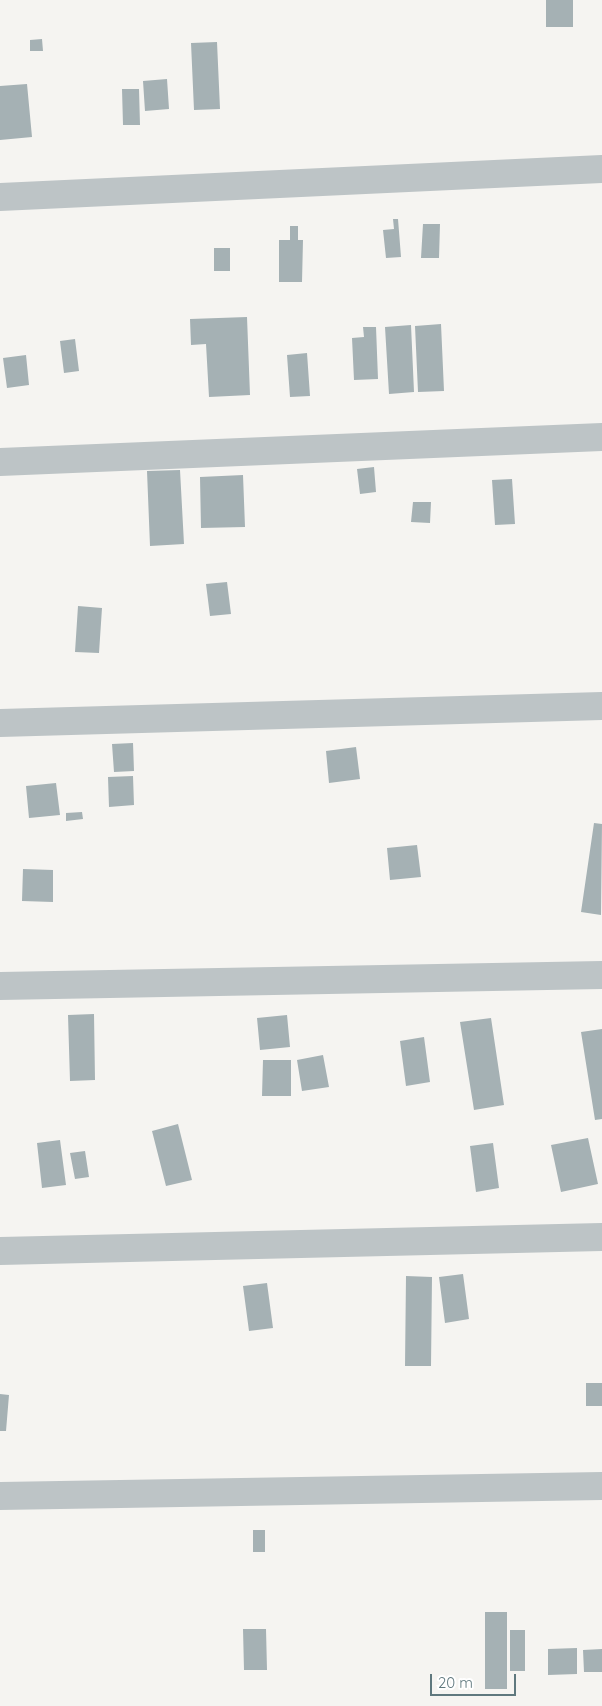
<!DOCTYPE html>
<html>
<head>
<meta charset="utf-8">
<style>
	body { margin:0 }
	#map { position:relative; width:602px; height:1706px; overflow:hidden; background:#f5f4f1; font-family:Quicksand,sans-serif }
	canvas { display:block }
	.scale { position:absolute; left:430px; top:1674px; width:86px; height:22px; box-sizing:border-box; border:2px solid #5f787e; border-top:0; padding-left:6px; font-size:15px; line-height:18px; white-space:nowrap; color:#5f787e; -webkit-text-stroke:4px #fff; paint-order:stroke }
</style>
</head>
<body>
<div id="map">
<canvas width="602" height="1706"></canvas>
<div class="scale">20 m</div>
</div>
<script>
const g = document.querySelector('canvas').getContext('2d');
g.lineJoin = 'round';
function paint(path, color) { g.fillStyle = color; g.fill(path, 'evenodd'); }
const poly = rows => new Path2D(rows.map(r => 'M' + r).join(''));
function stroke(path, color, width, dash) { g.strokeStyle = color; g.lineWidth = width; g.lineCap = dash ? 'butt' : 'round'; g.setLineDash(dash || []); g.stroke(path); }
paint(poly([
	[546,0,573,0,573,27,546,27],
	[42,39,43,51,30,51,30,40],
	[217,42,220,109,194,110,191,43],
	[167,79,169,109,145,111,143,81],
	[27,84,32,137,0,140,0,86],
	[122,89,139,89,140,125,123,125],
	[393,219,398,219,401,257,386,258,383,230,394,229],
	[423,224,440,224,439,258,421,258],
	[290,226,298,226,298,240,303,240,302,282,279,282,279,240,290,240],
	[214,248,230,248,230,271,214,271],
	[247,317,250,395,209,397,206,344,191,345,190,319],
	[441,324,444,391,418,392,415,326],
	[411,325,414,392,389,394,385,327],
	[363,327,376,327,378,379,354,380,352,338,364,337],
	[75,339,79,371,64,373,60,341],
	[307,353,310,396,290,397,287,355],
	[26,355,29,385,7,388,3,358],
	[374,467,376,492,360,494,357,469],
	[180,470,184,544,150,546,147,471],
	[243,475,245,527,201,528,200,477],
	[512,479,515,524,495,525,492,480],
	[413,502,431,502,430,523,411,522],
	[227,582,231,614,210,616,206,584],
	[78,606,102,608,99,653,75,652],
	[133,743,134,771,114,772,112,744],
	[356,747,360,779,329,783,326,751],
	[133,776,134,805,109,807,108,777],
	[56,783,60,815,29,818,26,786],
	[82,812,83,819,66,821,66,813],
	[594,823,602,824,601,915,581,912],
	[417,845,421,877,390,880,387,848],
	[23,869,53,870,53,902,22,901],
	[94,1014,95,1080,70,1081,68,1015],
	[287,1015,290,1047,260,1050,257,1018],
	[491,1018,504,1105,474,1110,460,1022],
	[602,1029,602,1119,595,1120,581,1032],
	[424,1037,430,1082,406,1086,400,1041],
	[323,1055,329,1087,302,1091,297,1060],
	[263,1060,291,1060,291,1096,262,1096],
	[178,1124,192,1180,166,1186,152,1131],
	[588,1138,598,1184,561,1192,551,1145],
	[60,1140,66,1185,42,1188,37,1143],
	[493,1143,499,1188,476,1192,470,1146],
	[85,1151,89,1177,75,1179,70,1153],
	[463,1274,469,1319,445,1323,439,1277],
	[406,1276,432,1277,431,1366,405,1366],
	[267,1283,273,1328,249,1331,243,1286],
	[586,1383,602,1383,602,1406,586,1406],
	[0,1394,9,1395,6,1431,0,1431],
	[253,1530,265,1530,265,1552,253,1552],
	[485,1612,507,1612,507,1689,485,1689],
	[243,1629,266,1629,267,1670,244,1670],
	[510,1630,525,1630,525,1671,510,1671],
	[577,1648,577,1674,548,1675,548,1649],
	[602,1649,602,1672,584,1672,583,1650]
]), '#a5b1b4');
stroke(poly([
	[0,197,602,169],
	[0,462,602,437],
	[0,723,602,706],
	[0,986,602,975],
	[0,1251,602,1237],
	[0,1496,602,1486]
]), '#bdc4c6', 28);
</script>
</body>
</html>
